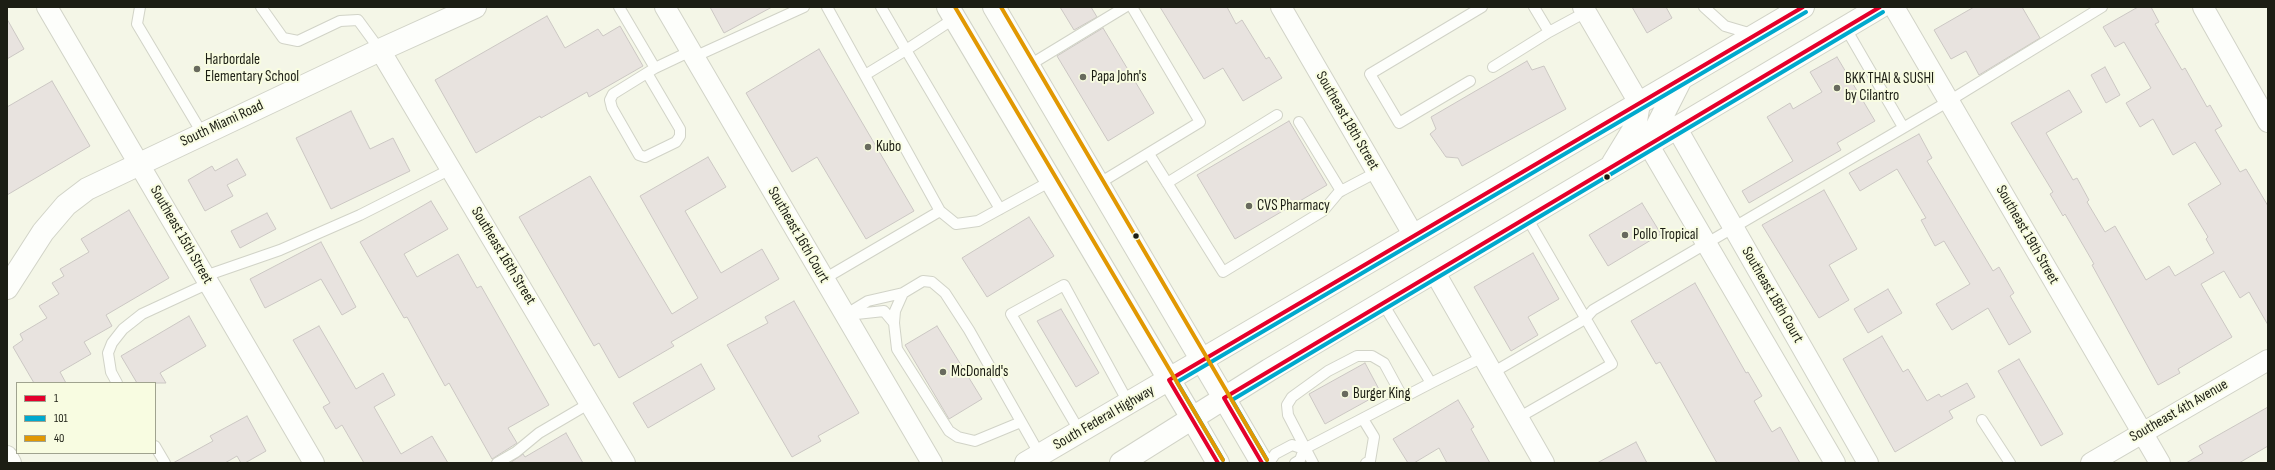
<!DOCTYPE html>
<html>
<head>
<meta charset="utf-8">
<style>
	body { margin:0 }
	#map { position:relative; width:2275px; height:470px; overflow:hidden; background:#f4f6e7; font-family:"Sofia Sans Condensed",sans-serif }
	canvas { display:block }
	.frame { position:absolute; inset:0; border:8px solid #1c1e14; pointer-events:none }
	.legend { position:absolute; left:16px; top:382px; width:140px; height:72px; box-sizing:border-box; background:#f8fce1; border:1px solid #a0a38f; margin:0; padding:5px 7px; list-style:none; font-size:12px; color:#1c1e14 }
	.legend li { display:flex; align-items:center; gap:8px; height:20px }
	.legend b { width:20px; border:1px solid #a0a38f }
</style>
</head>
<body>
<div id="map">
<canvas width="2275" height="470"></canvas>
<div class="frame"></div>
<ul class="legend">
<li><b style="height:5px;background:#e4002b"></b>1</li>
<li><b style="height:5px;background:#00a9ce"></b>101</li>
<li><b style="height:5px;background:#e19802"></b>40</li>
</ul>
</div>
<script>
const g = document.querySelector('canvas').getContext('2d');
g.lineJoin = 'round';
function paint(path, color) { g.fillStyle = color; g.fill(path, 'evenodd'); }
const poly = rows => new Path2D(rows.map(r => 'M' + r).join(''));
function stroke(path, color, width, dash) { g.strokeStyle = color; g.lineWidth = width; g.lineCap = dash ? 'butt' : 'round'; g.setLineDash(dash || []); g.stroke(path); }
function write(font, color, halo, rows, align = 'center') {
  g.font = font + ' "Sofia Sans Condensed",sans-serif'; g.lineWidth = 4; g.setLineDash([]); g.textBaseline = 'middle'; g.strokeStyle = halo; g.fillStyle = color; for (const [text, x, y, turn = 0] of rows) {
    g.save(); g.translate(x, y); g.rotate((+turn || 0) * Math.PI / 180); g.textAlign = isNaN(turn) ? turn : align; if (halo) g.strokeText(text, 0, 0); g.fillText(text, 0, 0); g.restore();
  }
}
const building = poly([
	[710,7,772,7,724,33,710,7],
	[1060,7,1091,7,1097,17,1074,30,1060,7],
	[1160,7,1227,7,1236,24,1242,20,1266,59,1269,57,1282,78,1243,101,1223,68,1204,79,1160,7],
	[1632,7,1666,7,1672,18,1647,33,1632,7],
	[1974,7,2022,7,2040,38,1979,75,1966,51,1951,59,1934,30,1974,7],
	[2138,7,2151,7,2159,22,2155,24,2182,70,2185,68,2207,107,2210,105,2222,126,2215,130,2240,172,2246,169,2268,206,2268,325,2249,292,2240,298,2224,271,2201,284,2232,337,2178,369,2180,373,2158,385,2092,265,2094,264,2065,214,2063,216,2050,194,2053,192,2011,123,2069,90,2082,112,2046,133,2073,180,2077,178,2089,200,2087,202,2105,232,2115,226,2146,280,2169,266,2175,276,2214,253,2206,239,2208,237,2188,204,2221,184,2195,142,2173,155,2153,119,2140,127,2126,103,2151,88,2124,42,2115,47,2103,27,2138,7],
	[547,16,565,48,598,29,603,36,620,26,643,66,589,97,587,92,541,118,540,116,476,153,435,80,547,16],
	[7,19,24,49,7,59,7,19],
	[1103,28,1154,113,1108,141,1057,56,1103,28],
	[819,49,914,211,866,239,817,157,792,172,746,93,819,49],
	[1837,57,1875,121,1837,143,1841,150,1749,203,1742,191,1793,161,1767,117,1790,103,1793,109,1822,92,1810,72,1837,57],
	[1527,61,1532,70,1544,66,1566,109,1462,166,1458,158,1446,157,1430,134,1436,129,1431,117,1527,61],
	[2105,67,2120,95,2106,103,2091,75,2105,67],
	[52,81,90,146,7,195,7,107,52,81],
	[351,111,370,149,393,138,410,171,331,209,296,138,351,111],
	[1289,121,1327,185,1235,239,1197,175,1289,121],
	[1919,134,1932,158,1927,161,1993,271,1999,267,2014,293,2010,296,2031,332,2009,345,1988,308,1952,330,1936,304,1970,284,1944,241,1935,246,1921,220,1926,218,1897,169,1860,191,1849,173,1919,134],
	[708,157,726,187,685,211,721,273,762,249,779,279,671,342,674,346,619,378,599,343,594,346,519,217,590,176,672,314,698,298,640,196,708,157],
	[237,159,246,175,227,185,233,196,205,211,188,180,212,166,215,171,237,159],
	[1824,190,1857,249,1829,265,1849,300,1819,318,1762,225,1824,190],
	[431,201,448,229,404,254,417,277,458,254,477,288,481,286,549,405,508,428,517,443,492,459,449,383,445,386,407,317,404,318,360,242,431,201],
	[1642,203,1661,234,1608,266,1589,235,1642,203],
	[129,210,169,278,106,315,112,326,84,342,91,354,60,372,66,383,34,383,13,347,23,340,20,334,47,318,39,306,59,294,52,283,64,276,60,269,89,252,81,239,129,210],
	[267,213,276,229,240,248,231,231,267,213],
	[1029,217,1054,256,987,297,962,258,1029,217],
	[321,242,356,307,342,315,321,279,265,308,250,279,321,242],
	[1533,253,1559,299,1528,317,1538,335,1511,351,1474,287,1533,253],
	[1695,283,1746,373,1748,372,1762,396,1754,401,1772,432,1780,427,1800,463,1717,463,1660,362,1656,364,1631,321,1695,283],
	[1888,289,1902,313,1868,333,1854,309,1888,289],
	[794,301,859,413,818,436,821,441,792,457,727,345,768,323,765,317,794,301],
	[1061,309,1099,373,1076,387,1037,321,1061,309],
	[189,316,206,346,160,373,166,383,137,383,121,356,189,316],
	[319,326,356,389,383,373,395,395,374,407,401,454,432,436,448,463,364,463,342,425,336,429,323,407,330,403,293,340,319,326],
	[937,326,982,399,949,419,905,345,937,326],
	[1882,336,1903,372,1908,369,1927,401,1939,394,1941,397,1967,383,1975,397,1949,411,1953,418,1895,452,1843,359,1882,336],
	[2019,359,2063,434,2041,446,1998,371,2019,359],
	[1365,363,1381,393,1325,424,1309,394,1365,363],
	[701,364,715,389,648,428,633,403,701,364],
	[1458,400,1474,427,1471,429,1490,463,1447,463,1439,448,1414,463,1408,463,1393,439,1458,400],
	[2268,407,2268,446,2239,463,2186,463,2203,453,2199,446,2268,407],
	[247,416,266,451,245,463,241,463,237,456,225,463,173,463,213,441,210,436,247,416],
	[566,433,583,463,510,463,523,454,525,457,566,433],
	[1636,442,1647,463,1597,463,1636,442]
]);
paint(building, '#e8e3df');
stroke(building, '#cbc7c3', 1);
const service = poly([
	[140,7,137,24,202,133],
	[261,7,283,38,298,41,340,21,358,20,380,50],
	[619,7,655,68],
	[1704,7,1725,26,1752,34],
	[955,18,906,50,1000,209],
	[1845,27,1903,127],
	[1549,32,1586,12],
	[694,57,804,7],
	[1028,66,1125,7],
	[1493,67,1549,32,1534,7],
	[647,73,680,129,680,136,676,142,645,157,639,155,612,108,610,100,613,94,655,68,691,51],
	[865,75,906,50,881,7],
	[1470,81,1399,123,1370,74,1482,7],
	[1299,122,1341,191],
	[1149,154,1223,272,1323,211,1339,192,1377,172],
	[1167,183,1277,115],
	[1098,184,1200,122,1132,7],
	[940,211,956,224,978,221,1051,181],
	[205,276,280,250,360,215,451,169],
	[824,279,940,211,827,7],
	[1382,302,1431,383,1483,357],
	[845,315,868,301,903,293],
	[847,315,884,311,894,323],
	[1492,373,1585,319,1593,310,1949,101,2102,7],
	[117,383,111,372,108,353,112,343,123,329,142,314,209,283],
	[1518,418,1612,364,1526,216],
	[1363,419,1374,437,1370,461,1366,463],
	[1982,420,2010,463],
	[1021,422,975,441,958,437,949,431,897,349,894,323,895,311,903,293,923,281,932,282,945,293,969,330,1040,455],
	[1080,432,1011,314,1064,285,1129,404],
	[155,446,165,463],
	[497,463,516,452,539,433,590,403],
	[1269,463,1275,454,1292,445,1304,449],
	[1295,463,1300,460,1304,449,1431,383],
	[1313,463,1288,415,1287,405,1292,397,1328,371,1357,356,1372,356,1384,363,1403,398]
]);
const minor = poly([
	[47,7,314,463],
	[665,7,932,463],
	[1281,7,1414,236],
	[1583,7,1639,103],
	[1894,7,2160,463],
	[2203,7,2268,122],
	[380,50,625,463],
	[1676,127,1868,463],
	[1648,144,1835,463],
	[1434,271,1544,463],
	[7,456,11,463],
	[2091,463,2268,360]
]);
const tertiary = poly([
	[7,288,43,232,66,205,87,189,380,50,475,7]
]);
const secondary = poly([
	[1224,398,1262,463],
	[1192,418,1218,463]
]);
const primary = poly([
	[948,7,1192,418],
	[994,7,1224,398],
	[1648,144,1681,79],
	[1613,163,1635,127,1639,103],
	[1026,463,1803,7],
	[1121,463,1269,370,1880,7]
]);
stroke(service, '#d1d3c7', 12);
stroke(minor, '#d1d3c7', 22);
stroke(tertiary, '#d1d3c7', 24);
stroke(secondary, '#d1d3c7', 24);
stroke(primary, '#d1d3c7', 24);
stroke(service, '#fdfefb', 10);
stroke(minor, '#fdfefb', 20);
stroke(tertiary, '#fdfefb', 22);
stroke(secondary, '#fdfefb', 22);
stroke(primary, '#fdfefb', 22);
stroke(poly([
	[1218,463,1169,380,1803,7],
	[1262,463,1224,398,1880,7]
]), '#e4002b', 4);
stroke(poly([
	[1223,460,1177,382,1806,12],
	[1267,460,1232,400,1883,12]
]), '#00a9ce', 4);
stroke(poly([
	[955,7,1223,460],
	[1001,7,1267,460]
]), '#e19802', 4);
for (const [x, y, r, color] of [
	[197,69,4,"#686a5e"],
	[1083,77,4,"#686a5e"],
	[1837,88,4,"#686a5e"],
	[868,147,4,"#686a5e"],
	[1607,177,3.5,"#1c1e14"],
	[1249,206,4,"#686a5e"],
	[1625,235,4,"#686a5e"],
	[1136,236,3.5,"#1c1e14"],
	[943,372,4,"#686a5e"],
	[1345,394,4,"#686a5e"]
]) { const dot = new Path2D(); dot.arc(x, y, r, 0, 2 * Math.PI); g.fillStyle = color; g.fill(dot); stroke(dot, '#f8fce1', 1.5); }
write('15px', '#1c1e14', '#f8fce1', [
	["Harbordale",205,60],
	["Elementary School",205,77],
	["Papa John's",1091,77],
	["BKK THAI & SUSHI",1845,79],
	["by Cilantro",1845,96],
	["Kubo",876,147],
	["CVS Pharmacy",1257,206],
	["Pollo Tropical",1633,235],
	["McDonald's",951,372],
	["Burger King",1353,394]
], 'left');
write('15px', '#1c1e14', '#f8fce1', [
	["Southeast 18th Street",1347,121,60],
	["South Miami Road",222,124,-25],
	["Southeast 15th Street",181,235,60],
	["Southeast 16th Court",798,235,60],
	["Southeast 19th Street",2027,235,60],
	["Southeast 16th Street",503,256,59],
	["Southeast 18th Court",1772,295,60],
	["Southeast 4th Avenue",2179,411,-30],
	["South Federal Highway",1104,418,-30]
]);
</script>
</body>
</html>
